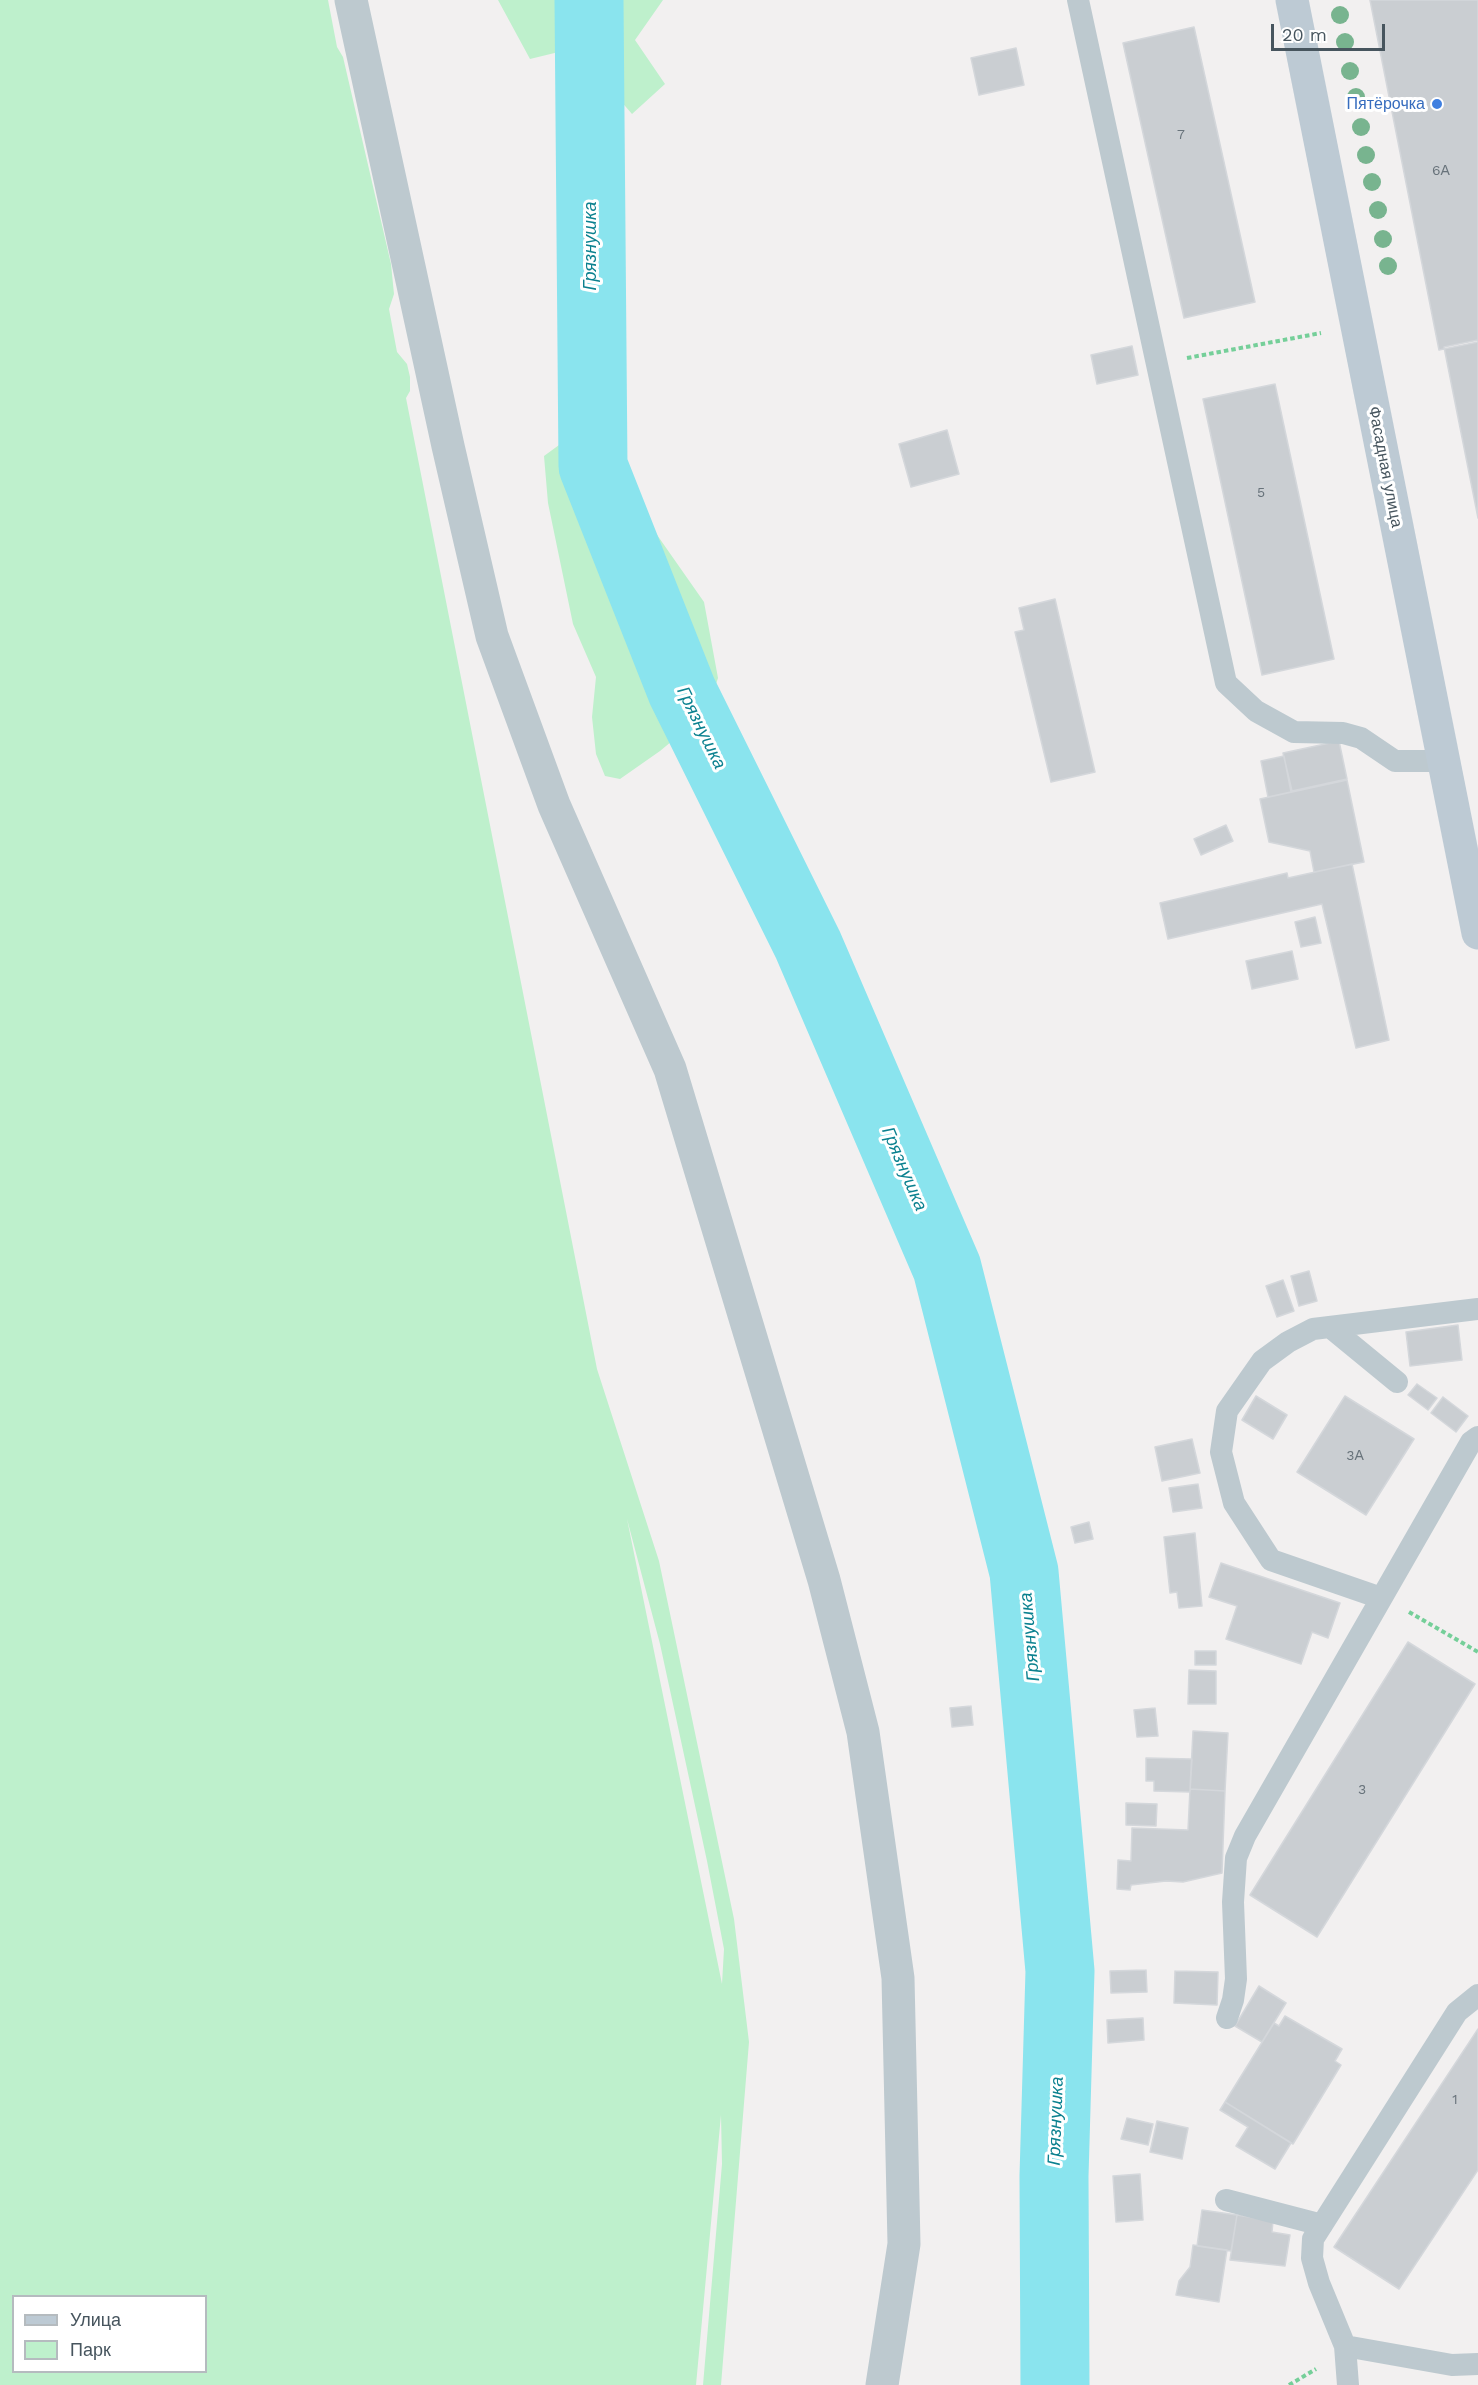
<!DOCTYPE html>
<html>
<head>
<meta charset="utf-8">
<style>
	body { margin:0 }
	#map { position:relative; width:1478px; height:2385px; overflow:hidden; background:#f2f0f0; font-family:"Work Sans",sans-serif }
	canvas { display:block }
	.legend { position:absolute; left:12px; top:2295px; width:195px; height:78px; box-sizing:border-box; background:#fff; border:2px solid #b5bbbf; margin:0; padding:8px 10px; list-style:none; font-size:18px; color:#47555e }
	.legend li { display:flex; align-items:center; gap:12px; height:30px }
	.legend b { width:30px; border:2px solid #b5bbbf }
	.scale { position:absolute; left:1271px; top:24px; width:114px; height:27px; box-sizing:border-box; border:3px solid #47555e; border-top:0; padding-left:8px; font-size:18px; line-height:21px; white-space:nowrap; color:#47555e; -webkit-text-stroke:4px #fff; paint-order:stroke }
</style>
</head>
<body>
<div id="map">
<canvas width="1478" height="2385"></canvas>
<ul class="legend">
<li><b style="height:8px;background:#bdcad4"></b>Улица</li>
<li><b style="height:16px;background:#bef0cc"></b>Парк</li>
</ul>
<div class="scale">20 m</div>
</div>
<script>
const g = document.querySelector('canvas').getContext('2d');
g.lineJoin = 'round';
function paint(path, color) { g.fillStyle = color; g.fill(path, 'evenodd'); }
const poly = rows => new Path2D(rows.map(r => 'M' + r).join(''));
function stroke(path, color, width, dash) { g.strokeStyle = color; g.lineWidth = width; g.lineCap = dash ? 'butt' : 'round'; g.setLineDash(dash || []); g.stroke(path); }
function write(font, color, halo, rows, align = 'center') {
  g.font = font + ' "Work Sans",sans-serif'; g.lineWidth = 6; g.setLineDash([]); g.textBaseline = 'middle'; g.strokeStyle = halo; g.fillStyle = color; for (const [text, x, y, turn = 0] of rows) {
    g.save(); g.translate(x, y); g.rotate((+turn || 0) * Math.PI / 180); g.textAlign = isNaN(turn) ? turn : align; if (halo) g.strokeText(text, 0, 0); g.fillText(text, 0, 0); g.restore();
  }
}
paint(poly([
	[0,0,328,0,337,47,343,57,391,264,394,294,389,309,397,352,407,364,410,377,410,391,406,398,597,1369,659,1561,734,1919,749,2042,721,2385,703,2385,722,2164,721,2115,696,2385,0,2385],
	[627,1519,660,1644,707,1861,724,1949,722,1984],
	[14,2296,206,2296,206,2372,14,2372],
	[498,0,663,0,635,40,665,84,632,114,575,48,530,59],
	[570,437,655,532,704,602,718,678,707,712,660,751,620,779,605,776,596,754,592,717,596,677,573,624,548,503,544,456]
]), '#bef0cc');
stroke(poly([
	[589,0,593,466,682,691,808,945,947,1268,1024,1572,1060,1971,1054,2176,1055,2385]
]), '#8ae4ee', 69);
const building = poly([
	[1370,0,1478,0,1478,342,1439,350,1370,0],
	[1194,27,1255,302,1184,318,1123,43,1194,27],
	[1016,48,1024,85,979,95,971,58,1016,48],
	[1478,340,1478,518,1444,347,1478,340],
	[1132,346,1138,375,1097,384,1091,355,1132,346],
	[1275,384,1334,659,1262,675,1203,399,1275,384],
	[947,430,959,474,911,487,899,444,947,430],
	[1055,599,1095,772,1051,782,1015,632,1024,630,1019,608,1055,599],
	[1339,741,1347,779,1292,791,1283,753,1339,741],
	[1284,756,1291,792,1268,797,1261,761,1284,756],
	[1347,780,1364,862,1314,872,1310,851,1269,842,1260,799,1347,780],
	[1226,825,1233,841,1201,855,1194,839,1226,825],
	[1352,864,1389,1040,1356,1048,1322,904,1168,939,1160,903,1287,873,1288,878,1352,864],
	[1315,917,1321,943,1301,947,1295,922,1315,917],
	[1292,951,1298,979,1252,989,1246,961,1292,951],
	[1309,1271,1317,1301,1299,1306,1291,1276,1309,1271],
	[1283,1280,1294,1311,1277,1317,1266,1286,1283,1280],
	[1458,1325,1462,1360,1410,1366,1406,1332,1458,1325],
	[1417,1384,1437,1398,1428,1410,1408,1395,1417,1384],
	[1256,1396,1287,1415,1273,1439,1242,1420,1256,1396],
	[1345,1396,1414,1439,1366,1515,1297,1472,1345,1396],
	[1443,1397,1468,1416,1456,1432,1431,1413,1443,1397],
	[1192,1439,1200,1473,1162,1481,1155,1447,1192,1439],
	[1198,1484,1202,1508,1173,1512,1169,1488,1198,1484],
	[1089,1522,1093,1539,1075,1543,1071,1527,1089,1522],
	[1195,1533,1202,1606,1179,1608,1177,1592,1170,1593,1164,1537,1195,1533],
	[1221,1563,1340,1603,1328,1638,1312,1632,1301,1664,1226,1639,1237,1606,1209,1597,1221,1563],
	[1408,1642,1475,1684,1317,1937,1250,1895,1408,1642],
	[1195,1651,1216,1651,1216,1665,1195,1665,1195,1651],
	[1189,1670,1216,1671,1216,1704,1188,1704,1189,1670],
	[971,1706,973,1725,952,1727,950,1708,971,1706],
	[1155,1708,1158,1736,1137,1737,1134,1710,1155,1708],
	[1193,1731,1228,1733,1225,1791,1190,1789,1193,1731],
	[1146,1758,1192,1759,1190,1792,1154,1791,1154,1781,1146,1781,1146,1758],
	[1190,1789,1225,1791,1222,1873,1183,1882,1166,1881,1131,1885,1130,1890,1117,1889,1118,1860,1131,1861,1132,1828,1188,1830,1190,1789],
	[1126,1803,1157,1804,1156,1826,1126,1825,1126,1803],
	[1146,1970,1147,1992,1111,1993,1110,1971,1146,1970],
	[1175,1971,1218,1972,1217,2005,1174,2003,1175,1971],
	[1259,1986,1286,2003,1262,2042,1235,2026,1259,1986],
	[1285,2016,1342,2049,1335,2061,1341,2065,1293,2144,1225,2102,1274,2023,1279,2026,1285,2016],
	[1143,2018,1144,2040,1108,2043,1107,2020,1143,2018],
	[1478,2029,1478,2170,1399,2289,1334,2247,1478,2029],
	[1225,2102,1291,2143,1275,2169,1236,2146,1248,2127,1220,2110,1225,2102],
	[1127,2118,1153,2124,1148,2145,1121,2139,1127,2118],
	[1157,2121,1188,2128,1182,2159,1150,2152,1157,2121],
	[1140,2174,1143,2220,1116,2222,1113,2176,1140,2174],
	[1202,2210,1237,2215,1231,2251,1197,2246,1202,2210],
	[1237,2215,1273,2221,1272,2232,1290,2235,1285,2266,1230,2260,1237,2215],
	[1193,2245,1227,2250,1219,2302,1176,2295,1179,2281,1190,2267,1193,2245]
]);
paint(building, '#caced2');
stroke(building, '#d4d7db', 1.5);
stroke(poly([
	[1187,358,1321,333],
	[1409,1612,1478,1652],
	[1289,2385,1316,2369]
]), '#75cf99', 4, [4.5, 3]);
stroke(poly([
	[1078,0,1226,683,1256,711,1294,732,1343,733,1361,738,1395,761,1444,761],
	[1330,1327,1397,1382],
	[1381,1598,1271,1560,1234,1503,1221,1452,1227,1411,1262,1361,1288,1342,1313,1329,1478,1309],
	[1227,2018,1233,2000,1236,1979,1233,1902,1236,1858,1245,1836,1471,1442,1478,1437],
	[1226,2200,1322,2225],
	[1345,2346,1452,2365,1478,2364],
	[1348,2385,1345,2346,1319,2283,1312,2258,1313,2239,1457,2012,1478,1995]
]), '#bdc9cf', 22);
stroke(poly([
	[351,0,448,446,492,636,554,805,670,1069,824,1580,863,1732,898,1978,904,2244,882,2385]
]), '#bdc9cf', 33);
stroke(poly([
	[1292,0,1478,933]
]), '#bdcad4', 33);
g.fillStyle = '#78b48f';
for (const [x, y] of [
	[1340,15],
	[1345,42],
	[1350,71],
	[1356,97],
	[1361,127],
	[1366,155],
	[1372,182],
	[1378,210],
	[1383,239],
	[1388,266]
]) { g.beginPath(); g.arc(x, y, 9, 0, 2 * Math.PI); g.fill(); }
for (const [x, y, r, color] of [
	[1437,104,6,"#3f7fe0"]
]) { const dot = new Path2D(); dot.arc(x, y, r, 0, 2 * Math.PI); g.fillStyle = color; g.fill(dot); stroke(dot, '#fff', 2); }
write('14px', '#68737b', null, [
	["7",1181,135],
	["6А",1441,171],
	["5",1261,493],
	["3А",1355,1456],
	["3",1362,1790],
	["1",1455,2100]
]);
write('16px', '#366cbe', '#fff', [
	["Пятёрочка",1425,104]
], 'right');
write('16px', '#47555e', '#fff', [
	["Фасадная улица",1385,467,79]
]);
write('italic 18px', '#0b818f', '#fff', [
	["Грязнушка",591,246,-90],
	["Грязнушка",701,728,64],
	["Грязнушка",904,1169,67],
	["Грязнушка",1030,1637,-95],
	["Грязнушка",1056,2121,-88]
]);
</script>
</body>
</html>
